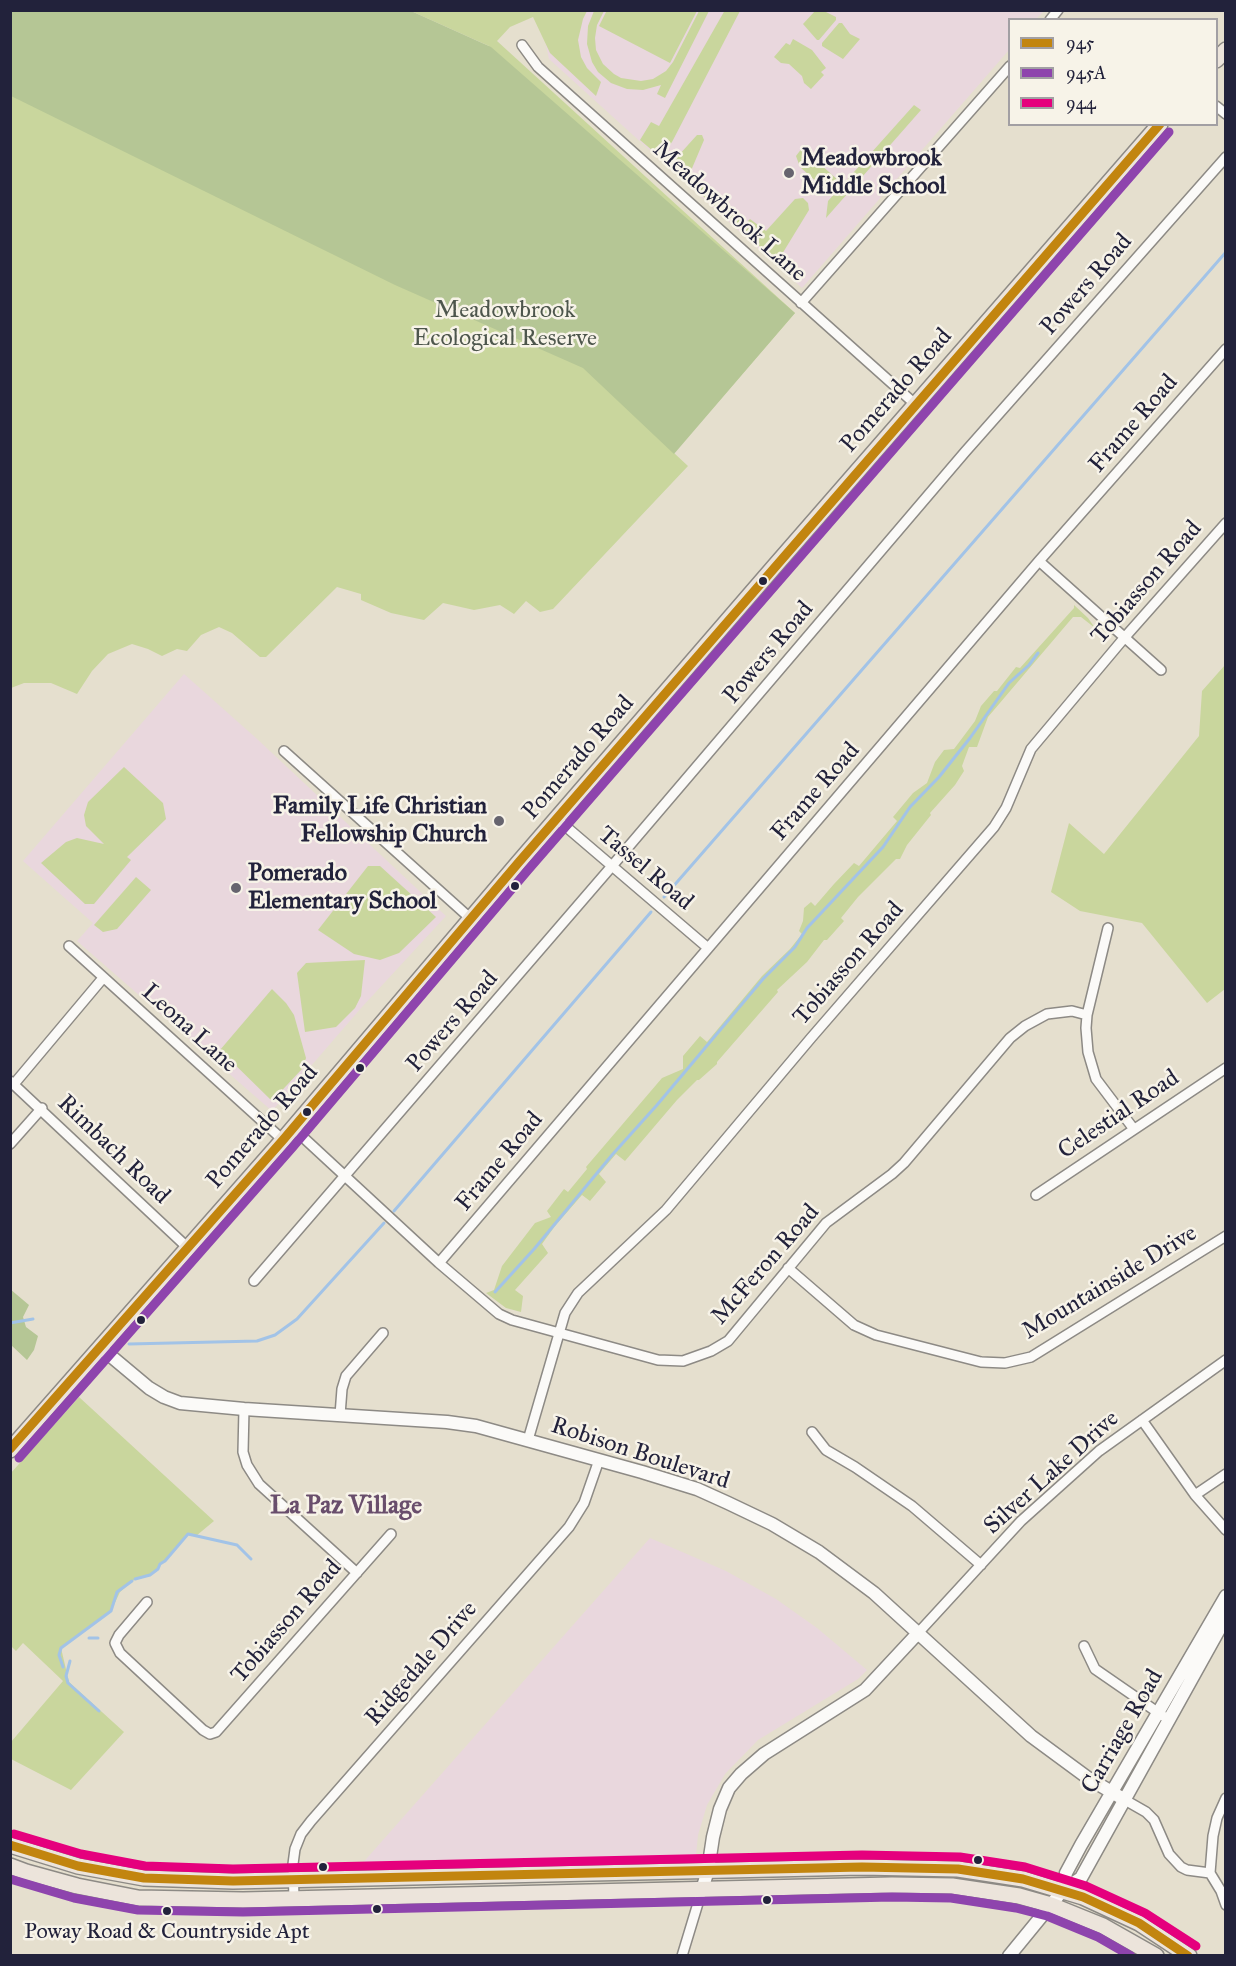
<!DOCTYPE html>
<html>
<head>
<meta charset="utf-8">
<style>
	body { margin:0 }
	#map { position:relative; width:1236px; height:1966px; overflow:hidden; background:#e5dfce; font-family:"IM FELL Great Primer",serif }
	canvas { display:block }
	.frame { position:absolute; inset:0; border:12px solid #22223b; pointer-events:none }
	.legend { position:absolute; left:1008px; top:18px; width:210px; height:108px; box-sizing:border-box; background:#f7f3e8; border:2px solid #a29fa3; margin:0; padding:8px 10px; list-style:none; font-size:18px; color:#22223b }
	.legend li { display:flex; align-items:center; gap:12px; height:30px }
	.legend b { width:30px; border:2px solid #a29fa3 }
</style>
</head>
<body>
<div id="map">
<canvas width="1236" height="1966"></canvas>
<div class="frame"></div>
<ul class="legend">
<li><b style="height:8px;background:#c2850f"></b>945</li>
<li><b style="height:8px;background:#8e44ad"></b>945A</li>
<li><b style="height:8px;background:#e5007d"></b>944</li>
</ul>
</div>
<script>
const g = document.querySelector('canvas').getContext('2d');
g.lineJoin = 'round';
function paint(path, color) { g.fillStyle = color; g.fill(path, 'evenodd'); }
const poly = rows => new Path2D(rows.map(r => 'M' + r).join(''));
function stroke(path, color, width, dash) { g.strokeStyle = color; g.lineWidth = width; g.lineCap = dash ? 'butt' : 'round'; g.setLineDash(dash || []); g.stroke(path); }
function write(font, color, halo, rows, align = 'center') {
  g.font = font + ' "IM FELL Great Primer",serif'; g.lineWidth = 5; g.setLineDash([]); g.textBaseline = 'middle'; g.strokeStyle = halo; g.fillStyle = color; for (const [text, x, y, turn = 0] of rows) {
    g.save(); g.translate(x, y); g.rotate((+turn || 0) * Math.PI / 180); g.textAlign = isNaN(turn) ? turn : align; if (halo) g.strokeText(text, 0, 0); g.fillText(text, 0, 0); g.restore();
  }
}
paint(poly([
	[538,10,1044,11,1036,19,1010,20,1009,50,802,288,549,59],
	[184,674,256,738,446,916,362,1007,272,1111,77,941,93,923,23,861],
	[650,1538,726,1571,776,1599,817,1628,867,1670,858,1679,758,1740,725,1774,707,1805,698,1835,696,1855,689,1860,360,1866]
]), '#e9d7dd');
paint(poly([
	[607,10,697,10,697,11,670,63,599,26],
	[725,10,740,11,672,142,660,157,640,140,651,122,659,126],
	[10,11,489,46,411,11,587,11,583,19,578,40,581,57,587,68,601,82,596,96,550,53,533,17,510,27,497,41,795,313,674,453,688,466,553,609,540,612,526,601,514,614,500,605,474,610,443,603,424,620,391,613,361,600,361,594,337,587,266,657,260,657,232,633,219,627,201,635,187,651,177,649,162,656,148,649,132,644,108,654,92,671,77,694,51,683,24,683,11,688],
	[594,11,604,11,597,25,595,38,596,50,603,64,614,74,621,78,641,81,653,79,666,71,673,62,699,11,709,11,665,98,657,94,661,85,643,90,627,89,611,83,598,72,592,62,587,44,588,26],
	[815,11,824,11,836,17,836,20,819,40,817,40,803,24],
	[839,23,842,23,850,34,860,39,843,59,822,46,822,43],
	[793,39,812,50,826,68,821,72,824,75,811,89,804,83,802,76,789,64,781,63,774,57,786,43,790,45],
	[914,105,921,110,826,218,828,201],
	[697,135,702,135,704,140,690,173,746,223,750,219,766,231,795,199,803,198,808,203,809,210,779,259,775,260,669,166],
	[802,148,838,180,826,194,819,184,800,167,796,156],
	[1074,605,1088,618,1095,628,1081,617,1073,617,988,717,977,747,969,747,962,766,964,771,955,785,930,813,931,815,907,845,900,859,896,859,858,897,841,918,844,921,827,940,824,940,807,962,777,990,778,992,717,1062,717,1064,699,1080,697,1080,677,1100,625,1161,616,1154,599,1174,606,1182,590,1201,582,1195,555,1226,542,1244,548,1253,515,1290,523,1296,521,1312,506,1308,486,1293,494,1290,502,1266,535,1223,551,1217,547,1211,564,1189,568,1192,587,1169,586,1167,662,1078,683,1069,683,1056,700,1036,707,1042,762,976,790,949,802,934,799,931,803,921,804,908,811,902,815,906,834,884,854,863,859,866,897,821,893,817,913,793,927,783,935,762,944,750,954,749,975,721,981,706,994,691,997,691,1016,667,1020,668,1074,608],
	[1225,665,1225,989,1207,1003,1142,923,1080,911,1051,892,1069,823,1104,854,1199,736,1202,691],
	[124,767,163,803,166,819,127,857,131,860,94,904,85,904,41,863,66,842,77,838,104,844,86,826,84,815,88,802],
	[368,866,380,866,436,917,399,953,380,960,354,954,318,930],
	[136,877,151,890,117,929,103,932,94,925],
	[365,960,361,996,355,1008,336,1027,305,1032,297,973,306,963],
	[272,989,286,1003,294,1015,306,1058,302,1069,272,1101,220,1050],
	[79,1397,214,1521,196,1536,188,1534,165,1561,160,1564,158,1569,150,1575,135,1579,120,1592,111,1611,61,1648,69,1682,124,1732,71,1790,11,1759,11,1742,63,1681,23,1643,16,1651,11,1646,10,1474]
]), '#c9d69d');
paint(poly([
	[10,11,411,11,491,47,795,313,674,454,583,368,395,285,11,96],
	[10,1289,29,1305,23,1317,26,1327,38,1336,34,1350,27,1360,11,1345]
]), '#b5c695');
stroke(poly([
	[664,897,1226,252],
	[394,1211,651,912],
	[495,1292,535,1248,612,1155,657,1105,763,979,795,947,807,928,883,847,910,807,939,777,970,738,1009,683,1029,665,1038,653],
	[10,1323,33,1319],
	[129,1344,257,1341,275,1335,297,1319,384,1223],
	[135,1579,150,1575,158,1569,160,1564,165,1561,188,1534,237,1545,251,1559],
	[89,1638,98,1638],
	[70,1661,66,1676,68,1683,99,1711],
	[63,1667,59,1655,61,1648,111,1611,117,1592,132,1581]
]), '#a2c3e7', 3);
const minor = poly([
	[1050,20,1058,10],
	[522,45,538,67,915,404],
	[1216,106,1226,114],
	[801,303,1010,66],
	[1039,561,1161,670],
	[284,751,471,919],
	[557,819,708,948],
	[1108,928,1087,1015,1086,1028,1088,1052,1096,1079,1133,1128],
	[69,946,283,1140],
	[10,1081,188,1248],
	[14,1084,103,978],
	[293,1128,439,1263,499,1314,512,1320,658,1360,683,1361,711,1351,728,1341,826,1223,892,1174,904,1163,1010,1038,1025,1026,1047,1014,1072,1011,1087,1015],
	[10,1144,42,1108],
	[1036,1195,1226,1068],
	[439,1263,1039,561,1226,349],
	[788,1268,854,1325,876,1335,981,1362,1005,1363,1031,1357,1226,1236],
	[254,1281,612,866,965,452,1226,157],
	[244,1409,243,1452,247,1465,259,1484,357,1573],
	[340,1415,342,1389,346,1376,383,1333],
	[1142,1420,1195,1495,1226,1530],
	[812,1432,826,1450,855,1467,912,1506,981,1565],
	[528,1440,565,1313,578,1293,666,1210,811,1038,994,827,1006,808,1031,749,1125,637,1226,523],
	[1195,1495,1226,1474],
	[147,1602,119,1635,115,1643,120,1653,203,1730,210,1734,216,1732,391,1534],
	[919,1632,1021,1521,1099,1451,1226,1360],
	[1084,1646,1095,1669,1163,1716],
	[1125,1800,1146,1812,1154,1820,1169,1854,1181,1867,1187,1870,1210,1873,1221,1891,1226,1905],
	[1210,1873,1213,1836,1217,1818,1226,1798],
	[294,1899,293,1864,295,1849,301,1834,311,1821,569,1527,584,1503,599,1460],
	[682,1956,702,1890]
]);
const tertiary = poly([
	[100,1347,149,1388,164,1397,180,1403,244,1409,447,1422,476,1426,642,1472,697,1489,728,1503,772,1524,819,1552,874,1593,1031,1736,1088,1778,1125,1800],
	[702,1890,708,1870,713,1837,720,1809,729,1788,741,1774,764,1754,865,1690,919,1632],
	[1063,1890,1066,1873,1081,1845,1226,1596],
	[1009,1956,1063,1890,1081,1878,1226,1617]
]);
const primary = poly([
	[1216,60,1226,50],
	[10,1450,283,1140,519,862,774,567,1160,124],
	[10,1845,78,1866,144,1878,233,1881,862,1867,958,1869,1023,1879,1083,1897,1139,1923,1189,1956],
	[10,1866,26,1872,77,1886,138,1898,243,1900,892,1885,952,1886,1019,1896,1051,1905,1103,1926,1156,1956]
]);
stroke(minor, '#8d8a85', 12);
stroke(tertiary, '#8d8a85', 15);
stroke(primary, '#8d8a85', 18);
stroke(minor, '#fbfaf8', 9);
stroke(tertiary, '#fbfaf8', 12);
stroke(primary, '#ece4db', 15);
stroke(poly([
	[10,1449,283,1140,519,862,1160,124],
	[10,1845,78,1866,144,1878,233,1881,862,1867,958,1869,1023,1879,1083,1897,1139,1923,1188,1956]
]), '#c2850f', 9);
stroke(poly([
	[19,1458,292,1148,528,870,1169,132],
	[10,1879,74,1898,138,1910,243,1912,892,1897,951,1898,1016,1908,1047,1916,1098,1937,1131,1956]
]), '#8e44ad', 9);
stroke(poly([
	[14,1834,81,1854,145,1866,233,1869,862,1855,960,1857,1025,1867,1086,1886,1145,1913,1196,1946]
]), '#e5007d', 9);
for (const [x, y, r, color] of [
	[789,173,6,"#66646e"],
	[763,581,5,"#22223b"],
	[499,821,6,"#66646e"],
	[515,886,5,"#22223b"],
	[236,888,6,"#66646e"],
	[360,1068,5,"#22223b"],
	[307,1112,5,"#22223b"],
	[141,1320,5,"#22223b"],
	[978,1860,5,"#22223b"],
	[323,1867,5,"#22223b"],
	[767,1900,5,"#22223b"],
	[377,1909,5,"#22223b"],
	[167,1911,5,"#22223b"]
]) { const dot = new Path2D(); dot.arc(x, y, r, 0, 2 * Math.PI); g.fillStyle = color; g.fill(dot); stroke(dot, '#f7f3e8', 2); }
write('22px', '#22223b', '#f7f3e8', [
	["Poway Road & Countryside Apt",167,1933]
]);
write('bold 24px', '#22223b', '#f7f3e8', [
	["Meadowbrook",801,159],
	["Middle School",801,187],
	["Family Life Christian",487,807,"right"],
	["Fellowship Church",487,835,"right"],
	["Pomerado",248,874],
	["Elementary School",248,902]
], 'left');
write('24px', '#22223b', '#f7f3e8', [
	["Meadowbrook Lane",729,212,42],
	["Powers Road",1087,285,-49],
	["Pomerado Road",897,391,-49],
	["Frame Road",1134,424,-49],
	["Tobiasson Road",1147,583,-49],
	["Powers Road",769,653,-50],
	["Pomerado Road",579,758,-49],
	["Frame Road",816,792,-49],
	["Tassel Road",645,869,40],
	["Tobiasson Road",849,964,-49],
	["Powers Road",453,1022,-49],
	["Leona Lane",189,1029,42],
	["Celestial Road",1119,1115,-34],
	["Pomerado Road",263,1127,-49],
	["Rimbach Road",113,1150,44],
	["Frame Road",500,1162,-50],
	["McFeron Road",766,1265,-49],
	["Mountainside Drive",1110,1283,-31],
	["Robison Boulevard",640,1454,18],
	["Silver Lake Drive",1052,1473,-42],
	["Tobiasson Road",287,1622,-49],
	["Ridgedale Drive",422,1664,-49],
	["Carriage Road",1123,1732,-60]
]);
write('24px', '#4d564c', '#f7f3e8', [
	["Meadowbrook",505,311],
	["Ecological Reserve",505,339]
]);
write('bold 26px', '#694e6c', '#f7f3e8', [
	["La Paz Village",346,1507]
]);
</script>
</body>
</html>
